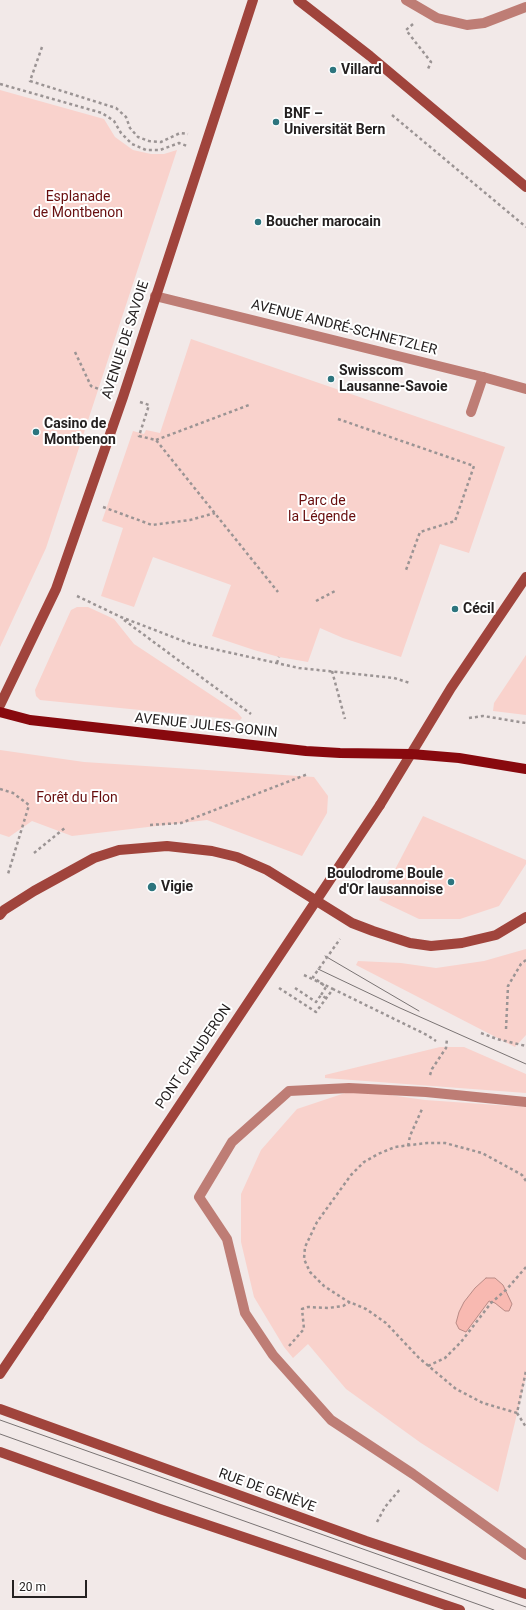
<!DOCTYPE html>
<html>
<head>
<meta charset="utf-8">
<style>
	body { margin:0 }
	#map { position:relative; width:526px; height:1610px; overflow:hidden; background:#f2e9e8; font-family:Roboto,sans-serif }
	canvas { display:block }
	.scale { position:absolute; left:12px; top:1580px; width:75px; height:18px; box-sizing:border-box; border:2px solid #252121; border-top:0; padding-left:5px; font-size:12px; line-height:14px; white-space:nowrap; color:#252121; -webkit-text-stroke:3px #fff; paint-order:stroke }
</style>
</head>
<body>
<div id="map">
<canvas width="526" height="1610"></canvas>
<div class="scale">20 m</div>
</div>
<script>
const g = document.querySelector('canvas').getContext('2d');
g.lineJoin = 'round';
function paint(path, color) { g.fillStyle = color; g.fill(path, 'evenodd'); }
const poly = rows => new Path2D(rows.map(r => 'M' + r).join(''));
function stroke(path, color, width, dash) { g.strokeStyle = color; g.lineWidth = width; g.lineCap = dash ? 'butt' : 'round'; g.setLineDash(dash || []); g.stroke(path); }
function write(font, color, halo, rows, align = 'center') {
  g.font = font + ' Roboto,sans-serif'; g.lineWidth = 4; g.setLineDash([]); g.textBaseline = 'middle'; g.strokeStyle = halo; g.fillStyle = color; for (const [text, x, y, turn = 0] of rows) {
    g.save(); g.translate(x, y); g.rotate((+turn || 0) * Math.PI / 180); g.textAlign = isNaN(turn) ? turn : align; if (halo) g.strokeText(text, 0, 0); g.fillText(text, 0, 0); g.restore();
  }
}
paint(poly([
	[0,90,104,119,115,137,133,150,151,154,164,154,177,150,46,548,0,647],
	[191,339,505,447,469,553,440,544,401,657,343,638,320,628,308,662,279,657,254,650,212,636,231,585,153,557,134,607,101,596,123,528,102,521,133,431,144,434,146,430,160,433],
	[77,607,88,607,114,619,134,644,237,712,242,718,240,720,40,700,36,696,35,690,71,610],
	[526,655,526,715,493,711,494,703],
	[0,750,84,762,314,777,328,796,327,813,302,856,207,820,72,836,32,821,9,837,0,834],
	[423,816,526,860,526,864,499,906,460,919,419,919,379,900],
	[526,949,526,1035,515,1047,356,965,358,961,401,963,436,968,484,961],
	[440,1047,464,1047,526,1074,526,1093,325,1078,325,1075],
	[354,1090,425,1100,526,1107,526,1377,498,1492,421,1443,346,1389,308,1344,293,1358,284,1347,254,1297,241,1242,241,1194,261,1150,297,1109]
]), '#f9d2cc');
const water = poly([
	[486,1278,495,1278,503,1285,512,1304,509,1311,505,1311,495,1303,489,1301,466,1332,459,1329,456,1323,459,1312,464,1302,475,1288,486,1278]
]);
paint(water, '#f8b9b1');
stroke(water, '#b98b86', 1);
stroke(poly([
	[413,24,406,30,431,62,428,69],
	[42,47,30,81,116,108,126,117,130,128,138,137,149,141,161,142,180,133,188,134],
	[0,84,102,113,114,121,121,133,132,144,146,150,160,150,179,143,187,146],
	[392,115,526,227],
	[75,352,91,386,107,392],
	[140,402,149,405,139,436,156,440,278,592],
	[338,419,474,466,455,521,420,532,406,570],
	[156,440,249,405],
	[103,507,152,525,190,520,215,513],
	[77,596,121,617,191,644,299,668,394,678,410,683],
	[316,601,337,590],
	[124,620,251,714],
	[277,663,279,657],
	[332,671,345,719],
	[469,718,483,716,526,723],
	[0,789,13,793,29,805,8,874],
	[150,825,181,823,308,774],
	[34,853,66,827],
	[304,975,333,989],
	[279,988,316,1012,333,989,427,1035,436,1041],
	[295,988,316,1002,321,995],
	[506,1029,508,986,521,964,526,960],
	[481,1033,497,1039,526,1046],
	[430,1075,432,1069,446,1048,447,1039],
	[408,1146,410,1136,422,1109],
	[526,1181,522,1175,515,1171,482,1153,445,1143,427,1143,395,1147,378,1154,364,1162,351,1175,317,1222,305,1247,304,1259,310,1272,324,1286,347,1301,366,1309,386,1323,419,1358,456,1389,483,1403,517,1413,526,1371],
	[289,1346,304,1329,302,1309,308,1307,328,1308,343,1306,350,1302],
	[428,1366,445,1358,461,1342,491,1303,507,1289,526,1267],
	[517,1413,526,1427],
	[377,1522,385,1507,401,1488]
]), '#9b9494', 2.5, [3, 3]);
stroke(poly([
	[471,412,483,377],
	[526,1102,426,1092,349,1088,289,1091,232,1142,199,1197,227,1239,245,1313,273,1355,331,1420,413,1474,526,1555]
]), '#be7d75', 10);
stroke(poly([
	[406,0,437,18,467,25,484,23,526,7],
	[155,296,483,377,526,389]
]), '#be7d75', 10);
stroke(poly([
	[298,0,370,56,526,187],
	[0,705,56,589,123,397,253,0],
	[380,805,451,688,526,577],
	[0,915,4,910,34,891,94,858,119,850,167,846,212,851,237,857,267,870,352,923,373,931,410,943,431,946,462,943,496,935,526,917],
	[0,1374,39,1316],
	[0,1409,366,1541,526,1594],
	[0,1452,160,1509,460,1610]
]), '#a0443c', 10);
stroke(poly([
	[0,712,30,720,306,751,340,753,411,754,459,758,526,769]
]), '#88090e', 10);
stroke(poly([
	[325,956,419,1011],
	[318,969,400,1008,526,1064],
	[0,1420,526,1607],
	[0,1434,494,1610]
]), '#797373', 1);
stroke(poly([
	[326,998,321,995,326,987,313,977,340,939]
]), '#9b9494', 2.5, [3, 3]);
stroke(poly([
	[39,1316,380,805]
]), '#a0443c', 10);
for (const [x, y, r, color] of [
	[333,70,4,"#2d757e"],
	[276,122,4,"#2d757e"],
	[258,222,4,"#2d757e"],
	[331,379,4,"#2d757e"],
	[36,432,4,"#2d757e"],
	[455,609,4,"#2d757e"],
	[451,882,4,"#2d757e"],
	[152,887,5,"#2d757e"]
]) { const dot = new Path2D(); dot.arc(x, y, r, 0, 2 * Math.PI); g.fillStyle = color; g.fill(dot); stroke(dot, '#fff', 1.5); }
write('bold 14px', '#252121', '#fff', [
	["Villard",341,70],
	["BNF –",284,114],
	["Universität Bern",284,130],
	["Boucher marocain",266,222],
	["Swisscom",339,371],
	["Lausanne-Savoie",339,387],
	["Casino de",44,424],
	["Montbenon",44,440],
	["Cécil",463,609],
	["Boulodrome Boule",443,874,"right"],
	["d'Or lausannoise",443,890,"right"],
	["Vigie",161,887]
], 'left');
write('14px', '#680e0e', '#fff', [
	["Esplanade",78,197],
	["de Montbenon",78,213],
	["Parc de",322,501],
	["la Légende",322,517],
	["Forêt du Flon",77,798]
]);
write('14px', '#252121', '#fff', [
	["AVENUE ANDRÉ-SCHNETZLER",344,328,14],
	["AVENUE DE SAVOIE",126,340,-72],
	["AVENUE JULES-GONIN",206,726,6],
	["PONT CHAUDERON",194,1057,-56],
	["RUE DE GENÈVE",267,1491,20]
]);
</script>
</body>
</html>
